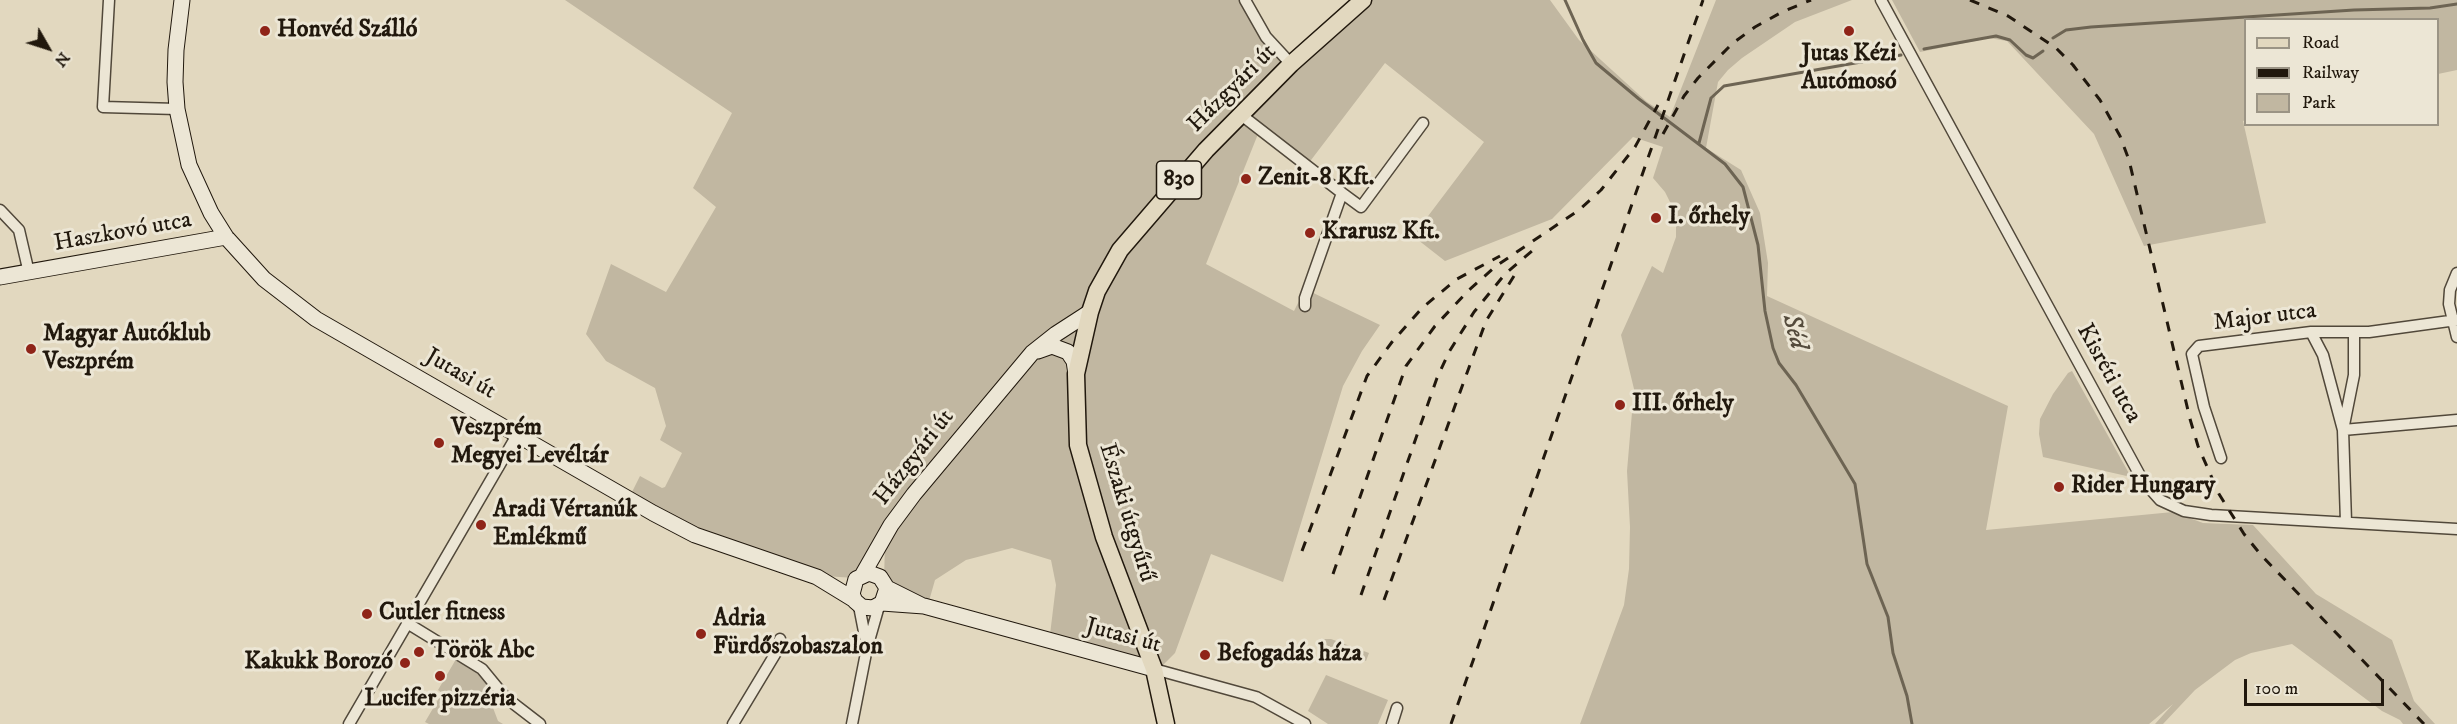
<!DOCTYPE html>
<html>
<head>
<meta charset="utf-8">
<style>
	body { margin:0 }
	#map { position:relative; width:2457px; height:724px; overflow:hidden; background:#e2d8bf; font-family:"IM FELL DW Pica",serif }
	canvas { display:block }
	.legend { position:absolute; left:2244px; top:18px; width:195px; height:108px; box-sizing:border-box; background:#ece6d5; border:2px solid #9b9485; margin:0; padding:8px 10px; list-style:none; font-size:18px; color:#21180d }
	.legend li { display:flex; align-items:center; gap:12px; height:30px }
	.legend b { width:30px; border:2px solid #9b9485 }
	.north { position:absolute; left:18px; top:18px; width:60px; height:60px; -webkit-text-stroke:4px #ece6d5; paint-order:stroke; rotate:129deg; font-size:16px; font-weight:700; line-height:24px; text-align:center; color:#21180d }
	.north::after { content:''; display:block; margin:auto; width:21px; height:27px; background:#21180d; clip-path:polygon(50% 0,100% 100%,50% 72%,0 100%) }
	.scale { position:absolute; left:2244px; top:679px; width:140px; height:27px; box-sizing:border-box; border:3px solid #21180d; border-top:0; padding-left:8px; font-size:18px; line-height:21px; white-space:nowrap; color:#21180d; -webkit-text-stroke:4px #ece6d5; paint-order:stroke }
</style>
</head>
<body>
<div id="map">
<canvas width="2457" height="724"></canvas>
<ul class="legend">
<li><b style="height:8px;background:#e2d8bf"></b>Road</li>
<li><b style="height:8px;background:#21180d"></b>Railway</li>
<li><b style="height:16px;background:#c1b7a1"></b>Park</li>
</ul>
<div class="north">N</div>
<div class="scale">100 m</div>
</div>
<script>
const g = document.querySelector('canvas').getContext('2d');
g.lineJoin = 'round';
function paint(path, color) { g.fillStyle = color; g.fill(path, 'evenodd'); }
const poly = rows => new Path2D(rows.map(r => 'M' + r).join(''));
function stroke(path, color, width, dash) { g.strokeStyle = color; g.lineWidth = width; g.lineCap = dash ? 'butt' : 'round'; g.setLineDash(dash || []); g.stroke(path); }
function write(font, color, halo, rows, align = 'center') {
  g.font = font + ' "IM FELL DW Pica",serif'; g.lineWidth = 6; g.setLineDash([]); g.textBaseline = 'middle'; g.strokeStyle = halo; g.fillStyle = color; for (const [text, x, y, turn = 0] of rows) {
    g.save(); g.translate(x, y); g.rotate((+turn || 0) * Math.PI / 180); g.textAlign = isNaN(turn) ? turn : align; if (halo) g.strokeText(text, 0, 0); g.fillText(text, 0, 0); g.restore();
  }
}
paint(poly([
	[565,0,1244,0,1290,65,1364,0,1550,0,1579,40,1647,102,1670,117,1716,0,1852,0,1795,22,1742,58,1728,70,1718,82,1706,148,1741,170,1760,213,1768,263,1767,296,2008,406,1986,530,2173,512,2203,523,2253,525,2316,594,2392,640,2414,701,2435,724,2403,724,2400,720,2382,711,2292,644,2251,653,2235,660,2195,690,2163,724,2155,724,2173,704,2149,724,1580,724,1624,605,1629,569,1630,527,1627,471,1634,389,1621,335,1652,266,1663,273,1676,237,1676,214,1665,192,1653,178,1663,147,1633,137,1552,219,1445,261,1413,236,1484,142,1385,63,1308,164,1260,129,1206,264,1294,311,1305,289,1380,325,1362,351,1343,386,1283,582,1211,554,1175,653,1163,665,1152,670,1049,643,1056,585,1051,560,1012,548,966,560,935,580,927,608,884,580,885,544,855,578,808,575,628,500,640,476,662,488,665,487,682,453,660,440,666,426,655,388,606,361,586,334,611,264,666,292,716,207,693,188,732,113],
	[1892,0,2457,0,2457,70,2438,74,2438,20,2246,20,2246,120,2243,121,2266,223,2144,246,2094,134,2007,41,1989,38,1920,52],
	[2072,371,2131,477,2043,457,2039,434,2040,419,2053,394,2068,373],
	[1324,639,1331,639,1369,653,1366,661,1320,643],
	[459,654,492,681,487,692,498,721,503,724,429,724,425,722,442,693,438,690],
	[1326,675,1388,700,1378,724,1328,724,1308,711]
]), '#c1b7a1');
stroke(poly([
	[1565,0,1583,40,1596,63,1639,99,1725,164,1743,187,1758,245,1765,311,1773,348,1779,363,1796,385,1855,484,1867,564,1888,617,1893,653,1907,696,1912,724],
	[2053,38,2066,30,2091,27,2354,10,2430,8,2457,4],
	[1924,49,1996,36,2010,40,2026,55,2033,58,2043,51],
	[1699,143,1711,98,1724,86,1901,55]
]), '#6d6453', 3);
const street = poly([
	[109,0,103,107,177,109],
	[1245,0,1266,37,1291,64],
	[1881,0,2143,481,2160,500,2184,511,2211,515,2457,529],
	[1240,114,1342,193,1305,298,1305,306],
	[1342,193,1361,207,1423,123],
	[0,210,19,230,29,273],
	[2457,273,2450,290,2449,304,2457,337],
	[2311,332,2323,355,2343,430,2346,522],
	[2354,333,2354,375,2343,430,2457,420],
	[2221,458,2204,407,2192,354,2199,346,2311,332,2369,332,2457,320],
	[859,606,867,647],
	[407,623,482,669,505,697,540,724],
	[1154,669,1256,697,1305,724],
	[349,724,517,435],
	[733,724,777,651,780,639],
	[852,724,867,648,879,606],
	[1392,724,1397,708]
]);
const secondary = poly([
	[182,0,176,50,175,82,177,109,189,165,211,213,226,237,264,279,316,319,653,513,695,535,817,577,853,599],
	[0,277,226,237],
	[1038,351,1052,346,1068,352,1074,361,1076,374],
	[863,574,891,525,914,494,1032,353,1056,334,1090,312],
	[887,588,921,605],
	[882,603,887,588,880,577,869,573,856,579,852,594,855,601,862,607,873,608,882,603,924,606,1154,669]
]);
const primary = poly([
	[1166,724,1154,669,1104,537,1078,445,1076,374,1090,312,1097,291,1120,250,1206,150,1291,64,1363,0]
]);
stroke(street, '#51483a', 13);
stroke(secondary, '#21180d', 17);
stroke(primary, '#21180d', 19);
stroke(street, '#ece6d5', 10);
stroke(secondary, '#ece6d5', 15);
stroke(primary, '#e2d8bf', 16);
stroke(poly([
	[1970,0,2008,16,2056,48,2073,65,2100,100,2120,136,2129,160,2190,419,2198,446,2219,494,2244,534,2261,555,2424,724],
	[1663,134,1684,96,1698,78,1733,43,1755,27,1782,12,1811,0],
	[1302,551,1367,376,1392,342,1422,308,1457,279,1500,256],
	[1333,574,1406,366,1435,326,1469,290,1496,266,1579,210,1601,190,1635,147,1658,105],
	[1361,595,1437,378,1449,352,1474,312,1505,274,1532,251],
	[1384,600,1486,321,1514,276],
	[1451,724,1703,0]
]), '#21180d', 3, [10, 10]);
for (const [x, y, r, color] of [
	[265,31,6,"#8f2418"],
	[1849,31,6,"#8f2418"],
	[1246,179,6,"#8f2418"],
	[1656,218,6,"#8f2418"],
	[1310,233,6,"#8f2418"],
	[31,349,6,"#8f2418"],
	[1620,405,6,"#8f2418"],
	[439,443,6,"#8f2418"],
	[2059,487,6,"#8f2418"],
	[481,525,6,"#8f2418"],
	[367,614,6,"#8f2418"],
	[701,634,6,"#8f2418"],
	[419,652,6,"#8f2418"],
	[1205,655,6,"#8f2418"],
	[405,663,6,"#8f2418"],
	[440,676,6,"#8f2418"]
]) { const dot = new Path2D(); dot.arc(x, y, r, 0, 2 * Math.PI); g.fillStyle = color; g.fill(dot); stroke(dot, '#ece6d5', 2); }
for (const [x, y, w] of [
	[1179,180,45]
]) { const box = new Path2D(); box.roundRect(x - w / 2, y - 19, w, 38, 4.5); g.fillStyle = '#ece6d5'; g.fill(box); stroke(box, '#21180d', 1.5); }
write('bold 22px', '#21180d', null, [
	["830",1179,180]
]);
write('bold 24px', '#21180d', '#ece6d5', [
	["Honvéd Szálló",277,31],
	["Jutas Kézi",1849,55,"center"],
	["Autómosó",1849,83,"center"],
	["Zenit-8 Kft.",1258,179],
	["I. őrhely",1668,218],
	["Krarusz Kft.",1322,233],
	["Magyar Autóklub",43,335],
	["Veszprém",43,363],
	["III. őrhely",1632,405],
	["Veszprém",451,429],
	["Megyei Levéltár",451,457],
	["Rider Hungary",2071,487],
	["Aradi Vértanúk",493,511],
	["Emlékmű",493,539],
	["Cutler fitness",379,614],
	["Adria",713,620],
	["Fürdőszobaszalon",713,648],
	["Török Abc",431,652],
	["Befogadás háza",1217,655],
	["Kakukk Borozó",393,663,"right"],
	["Lucifer pizzéria",440,700,"center"]
], 'left');
write('24px', '#21180d', '#ece6d5', [
	["Házgyári út",1233,89,-45],
	["Haszkovó utca",123,233,-10],
	["Major utca",2265,318,-7],
	["Kisréti utca",2108,374,61],
	["Jutasi út",460,375,30],
	["Házgyári út",915,458,-52],
	["Északi útgyűrű",1126,513,73],
	["Jutasi út",1123,637,15]
]);
write('italic 26px', '#544b3c', '#ece6d5', [
	["Séd",1793,332,74]
]);
</script>
</body>
</html>
